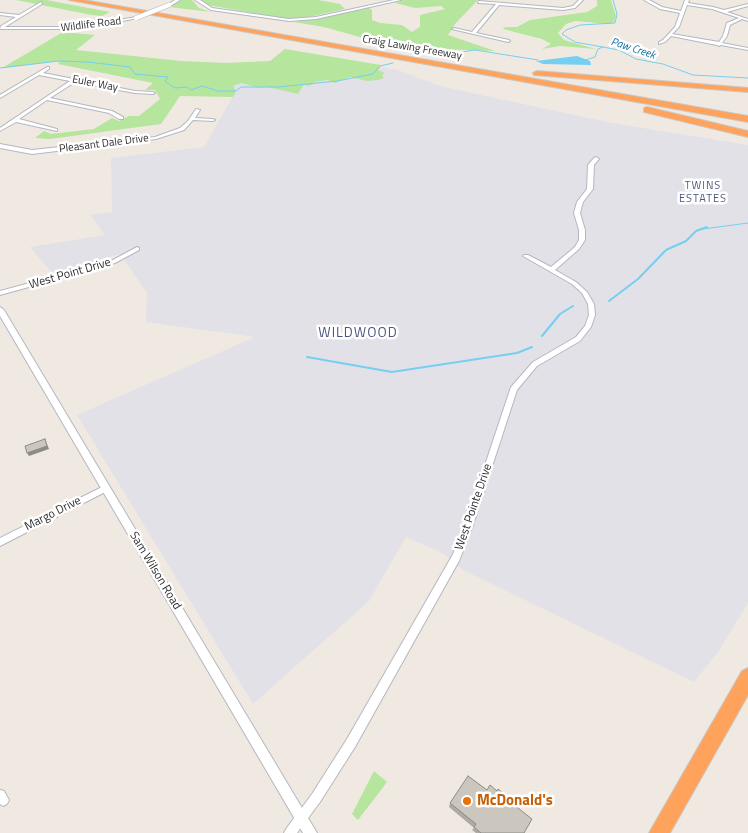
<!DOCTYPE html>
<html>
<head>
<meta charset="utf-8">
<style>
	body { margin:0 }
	canvas { display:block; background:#efe9e1 }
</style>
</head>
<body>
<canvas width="748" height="833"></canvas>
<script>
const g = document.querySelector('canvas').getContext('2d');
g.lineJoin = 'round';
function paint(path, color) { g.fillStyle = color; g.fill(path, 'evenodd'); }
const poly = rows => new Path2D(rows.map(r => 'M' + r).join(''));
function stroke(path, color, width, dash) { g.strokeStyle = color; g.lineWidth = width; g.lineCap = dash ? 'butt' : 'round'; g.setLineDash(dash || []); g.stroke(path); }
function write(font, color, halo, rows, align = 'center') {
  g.font = font + ' "Titillium Web",sans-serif'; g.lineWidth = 5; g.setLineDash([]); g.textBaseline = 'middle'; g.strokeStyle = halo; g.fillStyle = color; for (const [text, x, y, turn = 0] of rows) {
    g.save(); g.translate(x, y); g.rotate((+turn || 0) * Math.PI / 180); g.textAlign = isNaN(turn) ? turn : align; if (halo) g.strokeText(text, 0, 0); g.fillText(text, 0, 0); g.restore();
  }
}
paint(poly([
	[379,67,398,70,437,85,490,97,612,123,748,145,748,603,718,652,694,682,463,570,442,553,406,537,369,601,253,704,77,415,255,337,146,322,147,293,120,254,52,273,30,247,105,235,90,215,112,212,111,158,204,147,236,91,232,86,241,83,259,88,267,87,298,94,305,85,310,86,315,82,327,80,335,83,350,77,368,81,384,77,382,75,385,73,378,70]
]), '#e3e1e8');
paint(poly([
	[16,0,46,0,110,12,102,16,92,15],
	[179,0,192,0,199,8,211,12,169,7],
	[202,0,318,0,340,4,345,9,304,18,281,18,219,7,207,5],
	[403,0,478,0,455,24,448,35,495,51,435,49,367,39,324,27,294,22,369,8,372,10,372,20,380,23,402,25,412,32,420,27,420,15,445,9,441,6,415,8,395,3],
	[597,0,611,0,616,16,614,22,609,24,575,21,566,24,558,33,564,40,596,49,560,46,542,49,551,44,542,39,503,29,505,27,517,27,530,20,587,12,597,6],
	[63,32,95,35,76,50,181,61,226,63,270,61,285,49,381,65,378,70,385,73,382,75,384,78,378,80,367,81,350,77,335,83,327,80,315,82,310,86,304,85,298,94,267,87,259,88,241,83,233,86,236,91,233,97,180,96,161,124,50,139,35,138,44,131,51,134,94,129,112,118,119,121,129,116,139,116,160,99,155,90,145,90,153,83,58,64,60,61,2,68],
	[374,771,387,782,358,820,352,814]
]), '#b6e59e');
paint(poly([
	[577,56,590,61,591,65,543,64,536,61]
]), '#75cff0');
stroke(poly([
	[613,0,617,14,615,23,580,25,566,30,562,34,575,42,619,50,636,59,663,64,693,75,748,78],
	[448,54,475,50,538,60],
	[585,60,595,57,598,49,603,47],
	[0,68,59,61,88,62,130,67,135,74,168,77,165,81,175,88,187,87,191,90,202,86,218,91,236,91,241,87,278,87,337,81,373,74,380,66,393,63],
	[703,229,748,223]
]), '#75cff0', 1);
stroke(poly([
	[609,301,638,279,666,250,686,241,696,231,707,227],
	[542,336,560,314,573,306],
	[307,357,392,372,517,353,532,347]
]), '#75cff0', 2);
const minor = poly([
	[175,0,180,0,170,6,167,5,175,0],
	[195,0,200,0,212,8,289,19,316,17,394,0,401,0,316,19,289,21,211,10,195,0],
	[579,0,583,0,575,8,563,10,499,5,476,33,509,40,510,41,508,42,452,29,454,28,472,32,496,4,478,3,479,1,563,8,573,6,579,0],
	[644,0,649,0,662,7,681,11,685,0,689,0,688,3,713,7,724,10,748,4,748,6,727,12,748,19,748,21,742,19,730,25,727,36,722,43,748,48,748,50,721,45,719,46,717,45,671,36,665,42,659,44,659,42,663,40,675,27,680,13,660,9,644,0],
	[687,5,712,9,739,18,727,23,723,36,719,42,672,34,679,27,687,5],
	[41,2,42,4,5,27,80,27,136,17,138,18,80,29,0,29,1,26,16,17,0,15,0,13,19,15,41,2],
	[47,67,49,67,49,69,43,73,135,91,153,92,155,93,153,94,135,93,75,82,50,98,112,111,123,117,123,119,119,119,109,113,47,100,19,119,57,129,57,131,16,122,0,131,0,128,70,81,39,75,0,98,0,95,47,67],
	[196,109,200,110,195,118,213,119,215,120,213,121,193,120,184,130,156,139,32,154,0,148,0,144,32,150,155,137,180,128,188,121,196,109],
	[596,157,599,159,594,165,593,189,583,202,580,213,585,230,585,240,579,249,555,270,576,282,587,292,594,304,595,315,591,327,580,341,537,366,517,390,472,528,459,561,355,747,320,802,297,833,284,833,286,829,312,794,347,739,452,556,464,528,511,387,533,362,576,337,585,326,589,315,588,304,582,293,572,284,523,256,524,255,528,255,551,267,575,247,579,240,579,230,574,213,577,202,587,189,588,165,594,158,596,157],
	[137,247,139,248,139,250,115,263,0,295,0,291,111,261,137,247],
	[106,485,109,486,110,488,109,490,0,546,0,538,106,485],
	[0,790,4,791,9,800,7,804,3,806,0,804,0,790]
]);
const tertiary = poly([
	[0,307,4,310,317,833,303,833,0,316,0,307]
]);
const motorway = poly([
	[69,0,84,0,748,116,748,122,69,0],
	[537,71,748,88,748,92,534,75,533,73,537,71],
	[647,107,748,131,748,137,644,112,644,108,647,107],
	[748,668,748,695,670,833,649,833,742,671,748,668]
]);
stroke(minor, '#b4b7c1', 2);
stroke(tertiary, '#b4b7c1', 2);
stroke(motorway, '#c9c9c9', 2);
paint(minor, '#fff');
paint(tertiary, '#fff');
paint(motorway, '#ffa35c');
const minorBridge = poly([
	[136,18,169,5]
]);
stroke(minorBridge, '#b4b7c1', 5.5, []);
stroke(minorBridge, '#fff', 4.5);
paint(poly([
	[487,790,509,801,524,833,476,833,472,830,474,828,449,807,450,803]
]), '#afaba4');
paint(poly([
	[45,439,49,449,29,456,27,453]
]), '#8e8b86');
const building = poly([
	[45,439,47,446,27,453,25,446,45,439],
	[468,776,487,790,490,785,497,791,498,789,511,799,509,801,532,819,524,833,481,833,474,827,476,824,450,803,468,776]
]);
paint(building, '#cbc7bf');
stroke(building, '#8e8b86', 1);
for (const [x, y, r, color] of [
	[467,801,5,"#e8710a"]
]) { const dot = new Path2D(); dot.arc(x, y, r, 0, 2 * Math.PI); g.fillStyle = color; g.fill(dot); stroke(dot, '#fff', 2); }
write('11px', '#2e2e2e', '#fff', [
	["Wildlife Road",91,25,-7],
	["Craig Lawing Freeway",412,48,10],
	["Euler Way",95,84,11],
	["Pleasant Dale Drive",104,144,-7]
]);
write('italic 11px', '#0d6fa3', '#fff', [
	["Paw Creek",633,49,18]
]);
g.letterSpacing = '1px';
write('11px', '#4d5680', '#fff', [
	["TWINS",703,186],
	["ESTATES",703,199]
]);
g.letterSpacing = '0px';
write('12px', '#2e2e2e', '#fff', [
	["West Point Drive",70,274,-16],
	["West Pointe Drive",474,507,-71],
	["Margo Drive",53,514,-27],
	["Sam Wilson Road",155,571,59]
]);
g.letterSpacing = '1px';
write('14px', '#4d5680', '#fff', [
	["WILDWOOD",358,334]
]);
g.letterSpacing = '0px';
write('bold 15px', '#c56008', '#fff', [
	["McDonald's",477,801]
], 'left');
</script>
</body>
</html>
